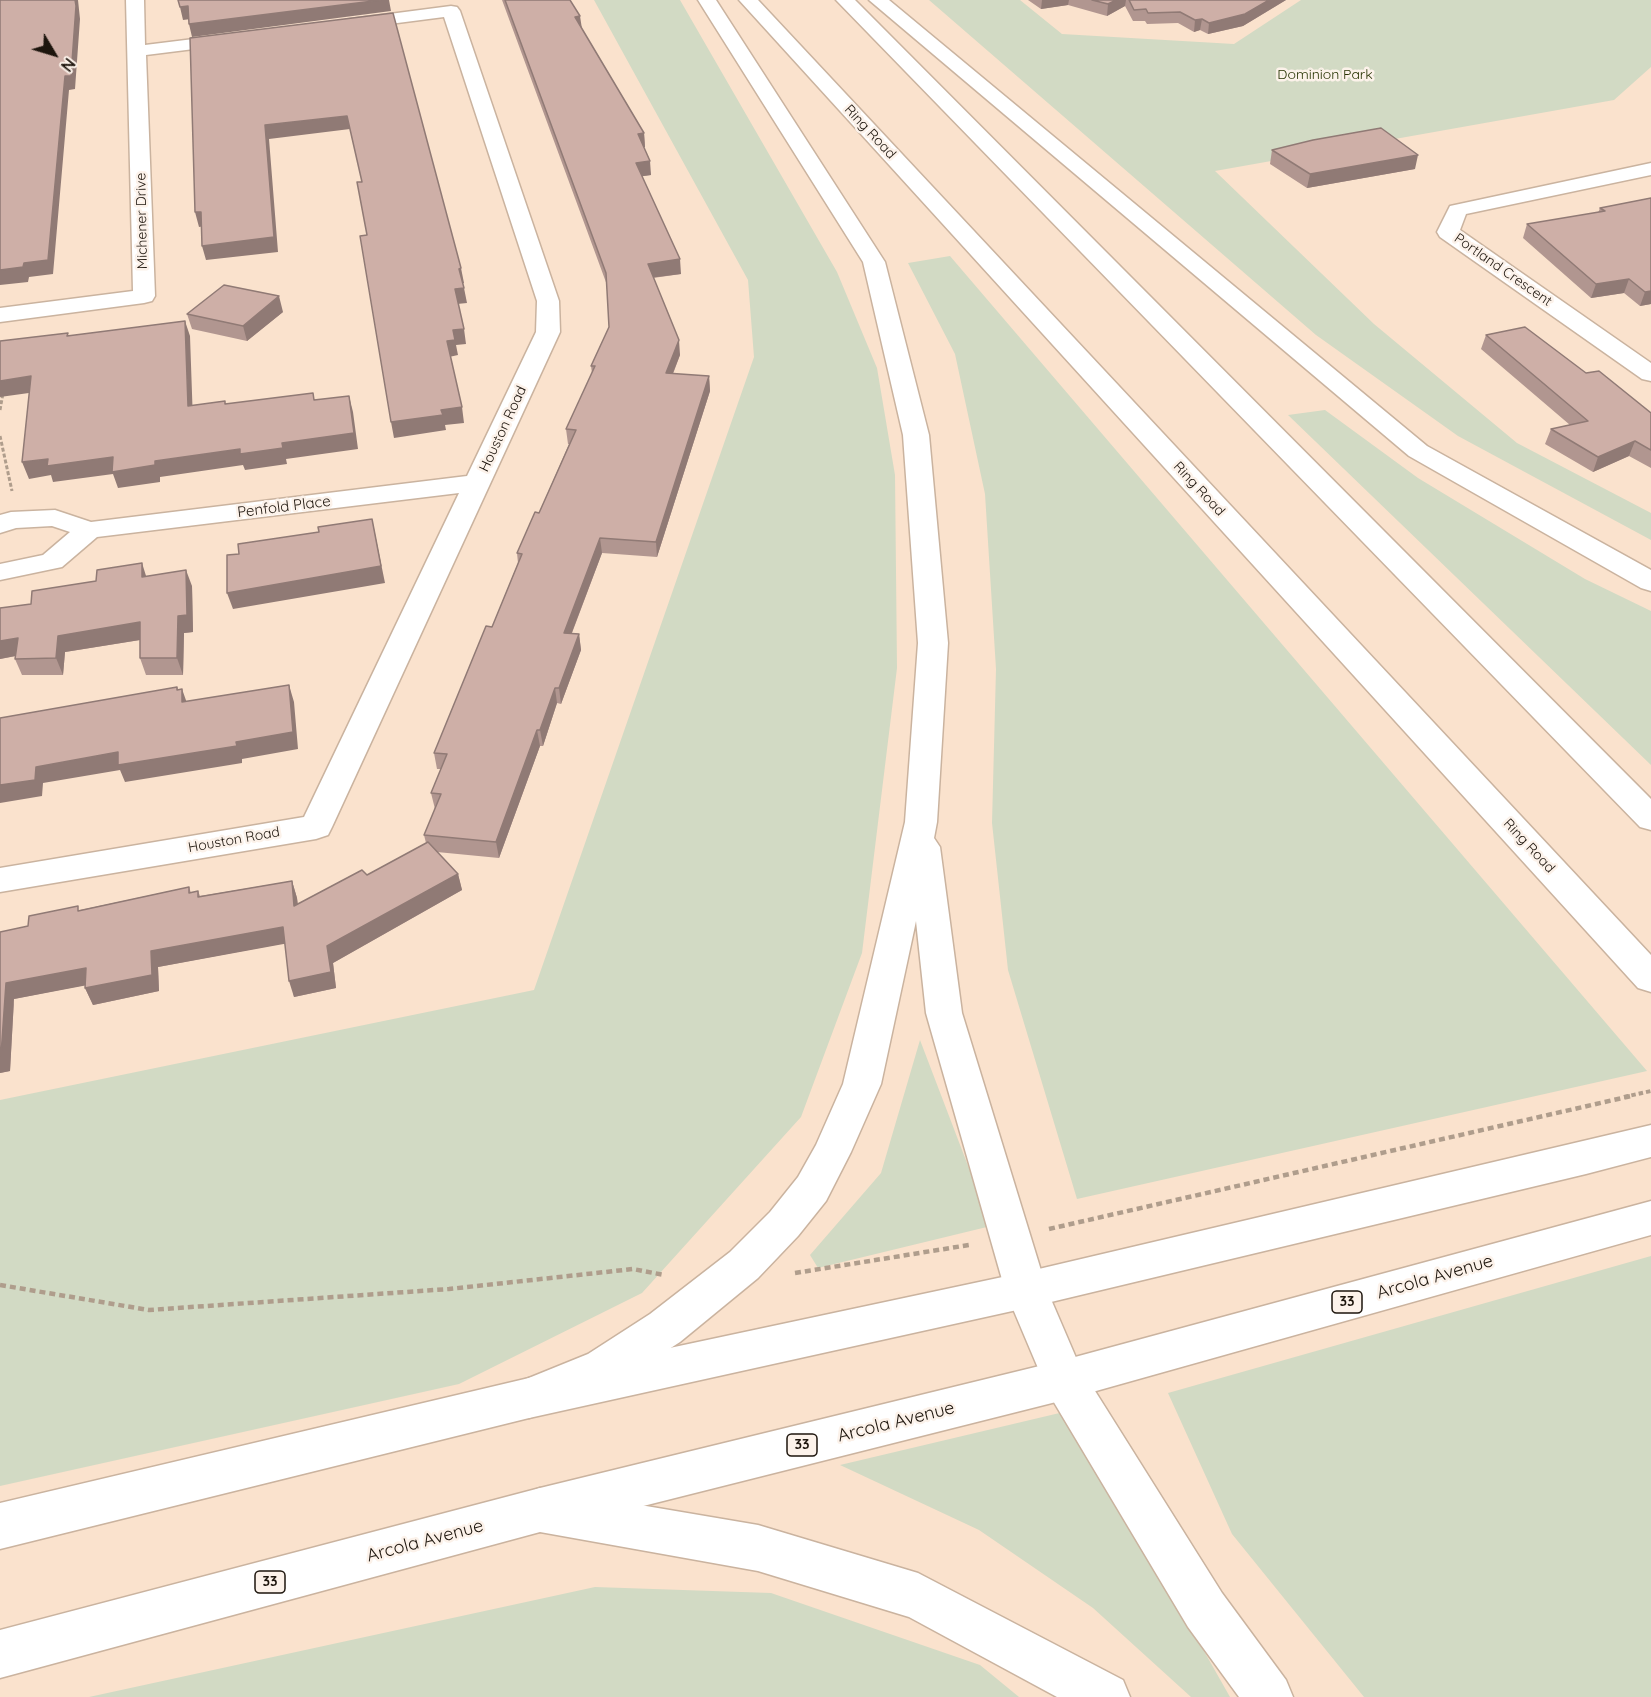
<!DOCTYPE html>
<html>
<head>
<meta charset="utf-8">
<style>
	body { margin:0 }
	#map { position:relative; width:1651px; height:1697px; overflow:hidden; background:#fae2cd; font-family:Quicksand,sans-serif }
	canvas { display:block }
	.north { position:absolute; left:24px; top:24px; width:60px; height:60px; -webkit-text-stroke:4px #fcf2ea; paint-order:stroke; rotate:128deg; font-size:16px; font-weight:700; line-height:24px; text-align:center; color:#1d150d }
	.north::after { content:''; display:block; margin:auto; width:21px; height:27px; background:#1d150d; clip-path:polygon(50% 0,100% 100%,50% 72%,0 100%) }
</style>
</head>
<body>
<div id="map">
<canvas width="1651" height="1697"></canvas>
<div class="north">N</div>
</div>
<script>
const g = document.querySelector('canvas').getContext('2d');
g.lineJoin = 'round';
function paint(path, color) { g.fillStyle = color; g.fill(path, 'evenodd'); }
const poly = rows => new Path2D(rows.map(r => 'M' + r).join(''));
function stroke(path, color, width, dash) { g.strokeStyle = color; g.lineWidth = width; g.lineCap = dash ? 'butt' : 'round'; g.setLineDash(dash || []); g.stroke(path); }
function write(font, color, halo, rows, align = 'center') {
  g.font = font + ' Quicksand,sans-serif'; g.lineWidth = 5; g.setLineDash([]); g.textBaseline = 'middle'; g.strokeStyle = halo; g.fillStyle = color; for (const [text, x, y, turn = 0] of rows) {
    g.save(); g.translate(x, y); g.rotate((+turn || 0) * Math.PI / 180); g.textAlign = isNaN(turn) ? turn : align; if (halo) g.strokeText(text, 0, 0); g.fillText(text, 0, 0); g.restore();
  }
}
paint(poly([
	[594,0,680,0,837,272,877,368,895,475,897,668,862,953,801,1117,642,1293,459,1384,0,1486,0,1100,534,990,754,357,748,280],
	[929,0,1020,0,1062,34,1234,44,1301,0,1651,0,1651,67,1614,100,1215,171,1374,324,1517,443,1651,513,1651,540,1458,436,1316,335],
	[950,256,1647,1071,1077,1199,1008,970,992,823,996,669,985,494,955,354,908,263],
	[1325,410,1418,478,1585,579,1651,611,1651,765,1288,415],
	[920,1040,991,1226,818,1268,810,1255,881,1173],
	[1651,1256,1651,1697,1364,1697,1232,1534,1168,1393],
	[1068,1411,1230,1697,1191,1697,1093,1608,979,1530,840,1465],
	[595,1587,771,1593,980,1665,1019,1697,89,1697]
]), '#d2dac4');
const minor = poly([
	[126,0,144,0,145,45,234,34,240,35,243,39,240,43,234,44,146,55,155,296,152,301,144,303,0,322,0,308,133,291,126,0],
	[451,6,457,7,460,11,559,301,560,332,332,827,328,835,316,839,0,892,0,868,304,817,459,493,97,537,62,567,0,580,0,564,43,555,70,532,52,526,16,528,0,533,0,515,11,512,55,510,91,522,467,476,536,332,537,301,444,17,351,29,345,28,342,24,345,20,351,19,451,6],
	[1651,163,1651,175,1466,214,1460,230,1651,363,1651,381,1642,379,1440,237,1437,232,1450,206,1651,163]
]);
const major = poly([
	[1651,1125,1651,1157,1586,1174,1026,1308,529,1418,0,1549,0,1503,529,1378,1026,1272,1651,1125],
	[1651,1201,1651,1235,1064,1400,540,1532,0,1678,0,1630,540,1488,1064,1360,1651,1201]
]);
const highway = poly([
	[698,0,716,0,885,262,929,435,948,643,937,822,934,838,940,847,962,1013,1047,1290,1080,1367,1222,1593,1286,1680,1293,1697,1239,1697,1188,1627,1049,1394,1005,1290,926,1013,916,921,881,1084,851,1152,826,1201,798,1236,758,1278,680,1342,618,1382,529,1418,514,1412,507,1398,514,1384,588,1354,650,1314,730,1252,770,1212,798,1177,816,1145,843,1084,905,822,918,643,903,435,863,262,698,0],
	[739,0,758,0,1651,955,1651,992,1638,988,739,0],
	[836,0,855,0,1651,799,1651,830,1640,827,836,0],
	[869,0,889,0,1427,446,1651,570,1651,591,1641,588,1409,456,869,0],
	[540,1488,758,1525,918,1573,1123,1680,1130,1697,1057,1697,909,1617,758,1571,540,1532,524,1526,517,1510,524,1494,540,1488]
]);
stroke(minor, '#cab39f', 3);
stroke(major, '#cab39f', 3);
stroke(highway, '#cab39f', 3);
stroke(poly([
	[0,410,3,393],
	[0,436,12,491]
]), '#af9d8c', 3, [4, 2]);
stroke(poly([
	[1624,1097,1651,1091]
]), '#af9d8c', 4, [4.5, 3]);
stroke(poly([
	[1049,1229,1631,1096],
	[795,1273,969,1245],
	[0,1285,149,1310,449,1289,633,1269,664,1275]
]), '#af9d8c', 4.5, [6, 4]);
paint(minor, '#fff');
paint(major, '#fff');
paint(highway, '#fff');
paint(poly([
	[502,0,570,0,582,29,644,133,645,147,644,147,651,175,642,176,681,274,653,278,680,355,673,374,709,376,710,391,657,557,602,553,572,633,579,634,581,650,561,704,557,703,543,746,540,746,499,858,437,852,458,874,462,890,333,963,336,988,294,997,285,943,158,967,159,991,93,1005,85,988,85,985,14,999,10,1071,0,1073,28,926,80,910,189,887,191,893,198,891,200,896,292,881,297,898,298,904,367,875,426,843,424,835,435,809,431,793,441,769,437,769,434,753,492,627,518,563,517,553,539,513,569,444,568,444,566,429,592,373,591,366,609,327,607,285],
	[1028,0,1286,0,1243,26,1208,34,1200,30,1194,32,1178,23,1147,24,1145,21,1133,21,1125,6,1107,16,1068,5,1041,9],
	[1272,150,1415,169,1307,188,1270,164],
	[1651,198,1651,304,1640,306,1624,293,1591,298,1523,238,1527,224,1598,213,1600,208],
	[283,312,247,341,192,329,187,314],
	[1486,335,1586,373,1651,413,1651,468,1629,456,1593,472,1545,444,1551,429,1570,425,1481,349],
	[146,576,192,586,193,632,184,633,183,675,146,675,140,658,140,640,65,652,63,675,22,675,15,659,16,656,0,659,0,608,31,604]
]), '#b19690');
paint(poly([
	[75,0,78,0,80,19,75,89,69,90,53,274,29,277,28,282,0,285,0,270,65,76],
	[381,0,389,0,391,11,192,37,189,24],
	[1042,0,1069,0,1068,5,1041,9],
	[1116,0,1126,0,1125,6,1107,16,1108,4],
	[1269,0,1286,0,1243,26,1208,34,1209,23],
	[188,6,191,19,183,20,180,7],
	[580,16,582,29,575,17],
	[1202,19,1200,30,1194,32,1195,20],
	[347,116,350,129,269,139,278,252,206,260,202,246,265,125],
	[644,133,645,147,639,147,638,134],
	[1418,155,1415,169,1307,188,1310,174],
	[650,161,651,175,637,177,636,163],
	[195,212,201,212,205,226,199,227],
	[680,259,681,274,649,278,648,264],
	[461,268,464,283,461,284,459,269],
	[1629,279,1624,293,1591,298,1596,284],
	[464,288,467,303,457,304,455,289],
	[1651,291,1651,304,1640,306,1645,292],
	[279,296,283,312,247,341,243,326],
	[185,321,190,336,193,422,188,406],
	[464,329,466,344,456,345,458,355,449,357,447,341,453,330],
	[679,340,680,355,667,388,666,373],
	[31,376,36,392,0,397,0,381],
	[709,376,710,391,657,557,656,542],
	[349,396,353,412,358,449,286,459,287,464,245,470,243,465,160,477,160,482,118,488,113,474,53,482,51,475,29,479,22,462,48,459,113,457,155,461,282,443],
	[462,407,464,423,445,425,446,430,394,438,391,422,441,410],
	[1635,441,1629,456,1593,472,1598,457],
	[372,519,385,583,233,609,227,593],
	[600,538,602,553,566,648,564,633],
	[142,563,147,579,142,577],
	[186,570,192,586,193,632,184,633,183,675,177,658,178,616],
	[140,622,146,639,65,652,63,675,56,658,58,636],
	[579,634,581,650,561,704,559,688],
	[18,638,25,654,0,659,0,641],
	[289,685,294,702,298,749,242,759,242,763,125,782,120,770,43,783,42,796,0,803,0,785,36,767,118,752,236,742],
	[177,687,182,702,182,689,188,706,183,703,177,690],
	[555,688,557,703,543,746,540,730],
	[537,730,540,746,499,858,496,842],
	[458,874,462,890,333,963,336,988,294,997,289,981,327,946],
	[292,881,297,898,299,922,294,906],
	[283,927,289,943,158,967,159,991,93,1005,85,988,151,951],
	[86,968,93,984,14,999,10,1071,0,1073,0,1056,6,983]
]), '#907a75');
const building = poly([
	[0,0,75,0,76,6,71,76,65,76,48,260,24,263,23,267,0,270,0,0],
	[178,0,381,0,189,24,188,6,180,7,178,0],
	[505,0,570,0,580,16,575,17,644,133,638,134,650,161,636,163,680,259,648,264,679,340,666,373,709,376,656,542,600,538,564,633,579,634,559,688,555,688,540,730,537,730,496,842,424,835,441,794,431,793,447,754,434,753,486,626,492,627,522,554,517,553,535,512,539,513,576,430,566,429,595,366,591,366,609,327,606,273,505,0],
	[1092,0,1116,0,1108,4,1092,0],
	[1129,0,1269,0,1245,14,1209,23,1202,19,1195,20,1180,12,1148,13,1146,9,1134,10,1129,0],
	[393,13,461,268,459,269,464,288,455,289,464,329,453,330,455,340,447,341,462,407,441,410,443,415,391,422,360,236,367,235,357,182,362,182,347,116,265,125,274,237,202,246,201,212,195,212,190,38,393,13],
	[1381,128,1418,155,1310,174,1272,150,1313,140,1381,128],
	[1651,198,1651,291,1645,292,1629,279,1596,284,1527,224,1605,211,1600,208,1651,198],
	[224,285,279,296,243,326,187,314,224,285],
	[185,321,188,406,225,401,225,404,313,393,314,400,349,396,354,433,282,443,283,448,240,454,240,449,155,461,155,465,112,472,113,457,47,466,48,459,22,462,31,376,0,381,0,341,68,333,67,336,185,321],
	[1525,327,1586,373,1599,371,1651,413,1651,450,1635,441,1598,457,1551,429,1588,421,1486,335,1525,327],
	[372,519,381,566,227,593,227,555,239,554,238,544,319,532,318,527,372,519],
	[142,563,142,577,186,570,187,615,178,616,177,658,140,658,140,622,58,636,56,658,15,659,18,638,0,641,0,608,31,604,32,591,96,581,97,570,142,563],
	[289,685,293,732,236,742,237,746,118,765,118,752,36,767,35,780,0,785,0,718,177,687,177,690,182,689,182,702,289,685],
	[428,842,458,874,327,946,331,972,289,981,283,927,151,951,152,975,85,988,86,968,6,983,1,1055,0,1056,0,932,28,926,29,916,78,906,78,911,189,887,189,893,198,891,198,897,292,881,294,906,362,870,367,875,428,842]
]);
paint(building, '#ceafa7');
stroke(building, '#907a75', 1.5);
write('14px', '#263200', '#fcf2ea', [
	["Dominion Park",1325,75]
]);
write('14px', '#1d150d', '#fcf2ea', [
	["Ring Road",870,132,47],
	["Michener Drive",142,221,-91],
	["Portland Crescent",1503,270,35],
	["Houston Road",503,429,-65],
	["Ring Road",1199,489,47],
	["Houston Road",234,840,-10],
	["Ring Road",1529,846,47]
]);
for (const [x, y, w] of [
	[1347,1302,30],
	[802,1445,30],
	[270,1582,30]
]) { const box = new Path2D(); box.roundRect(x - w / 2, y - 11, w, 22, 4.5); g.fillStyle = '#fcf2ea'; g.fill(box); stroke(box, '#1d150d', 1.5); }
write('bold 14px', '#1d150d', null, [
	["33",1347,1302],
	["33",802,1445],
	["33",270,1582]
]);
write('15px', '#1d150d', '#fcf2ea', [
	["Penfold Place",284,507,-7]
]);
write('18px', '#1d150d', '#fcf2ea', [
	["Arcola Avenue",1435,1277,-16],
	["Arcola Avenue",896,1422,-14],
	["Arcola Avenue",425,1541,-15]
]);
</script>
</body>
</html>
